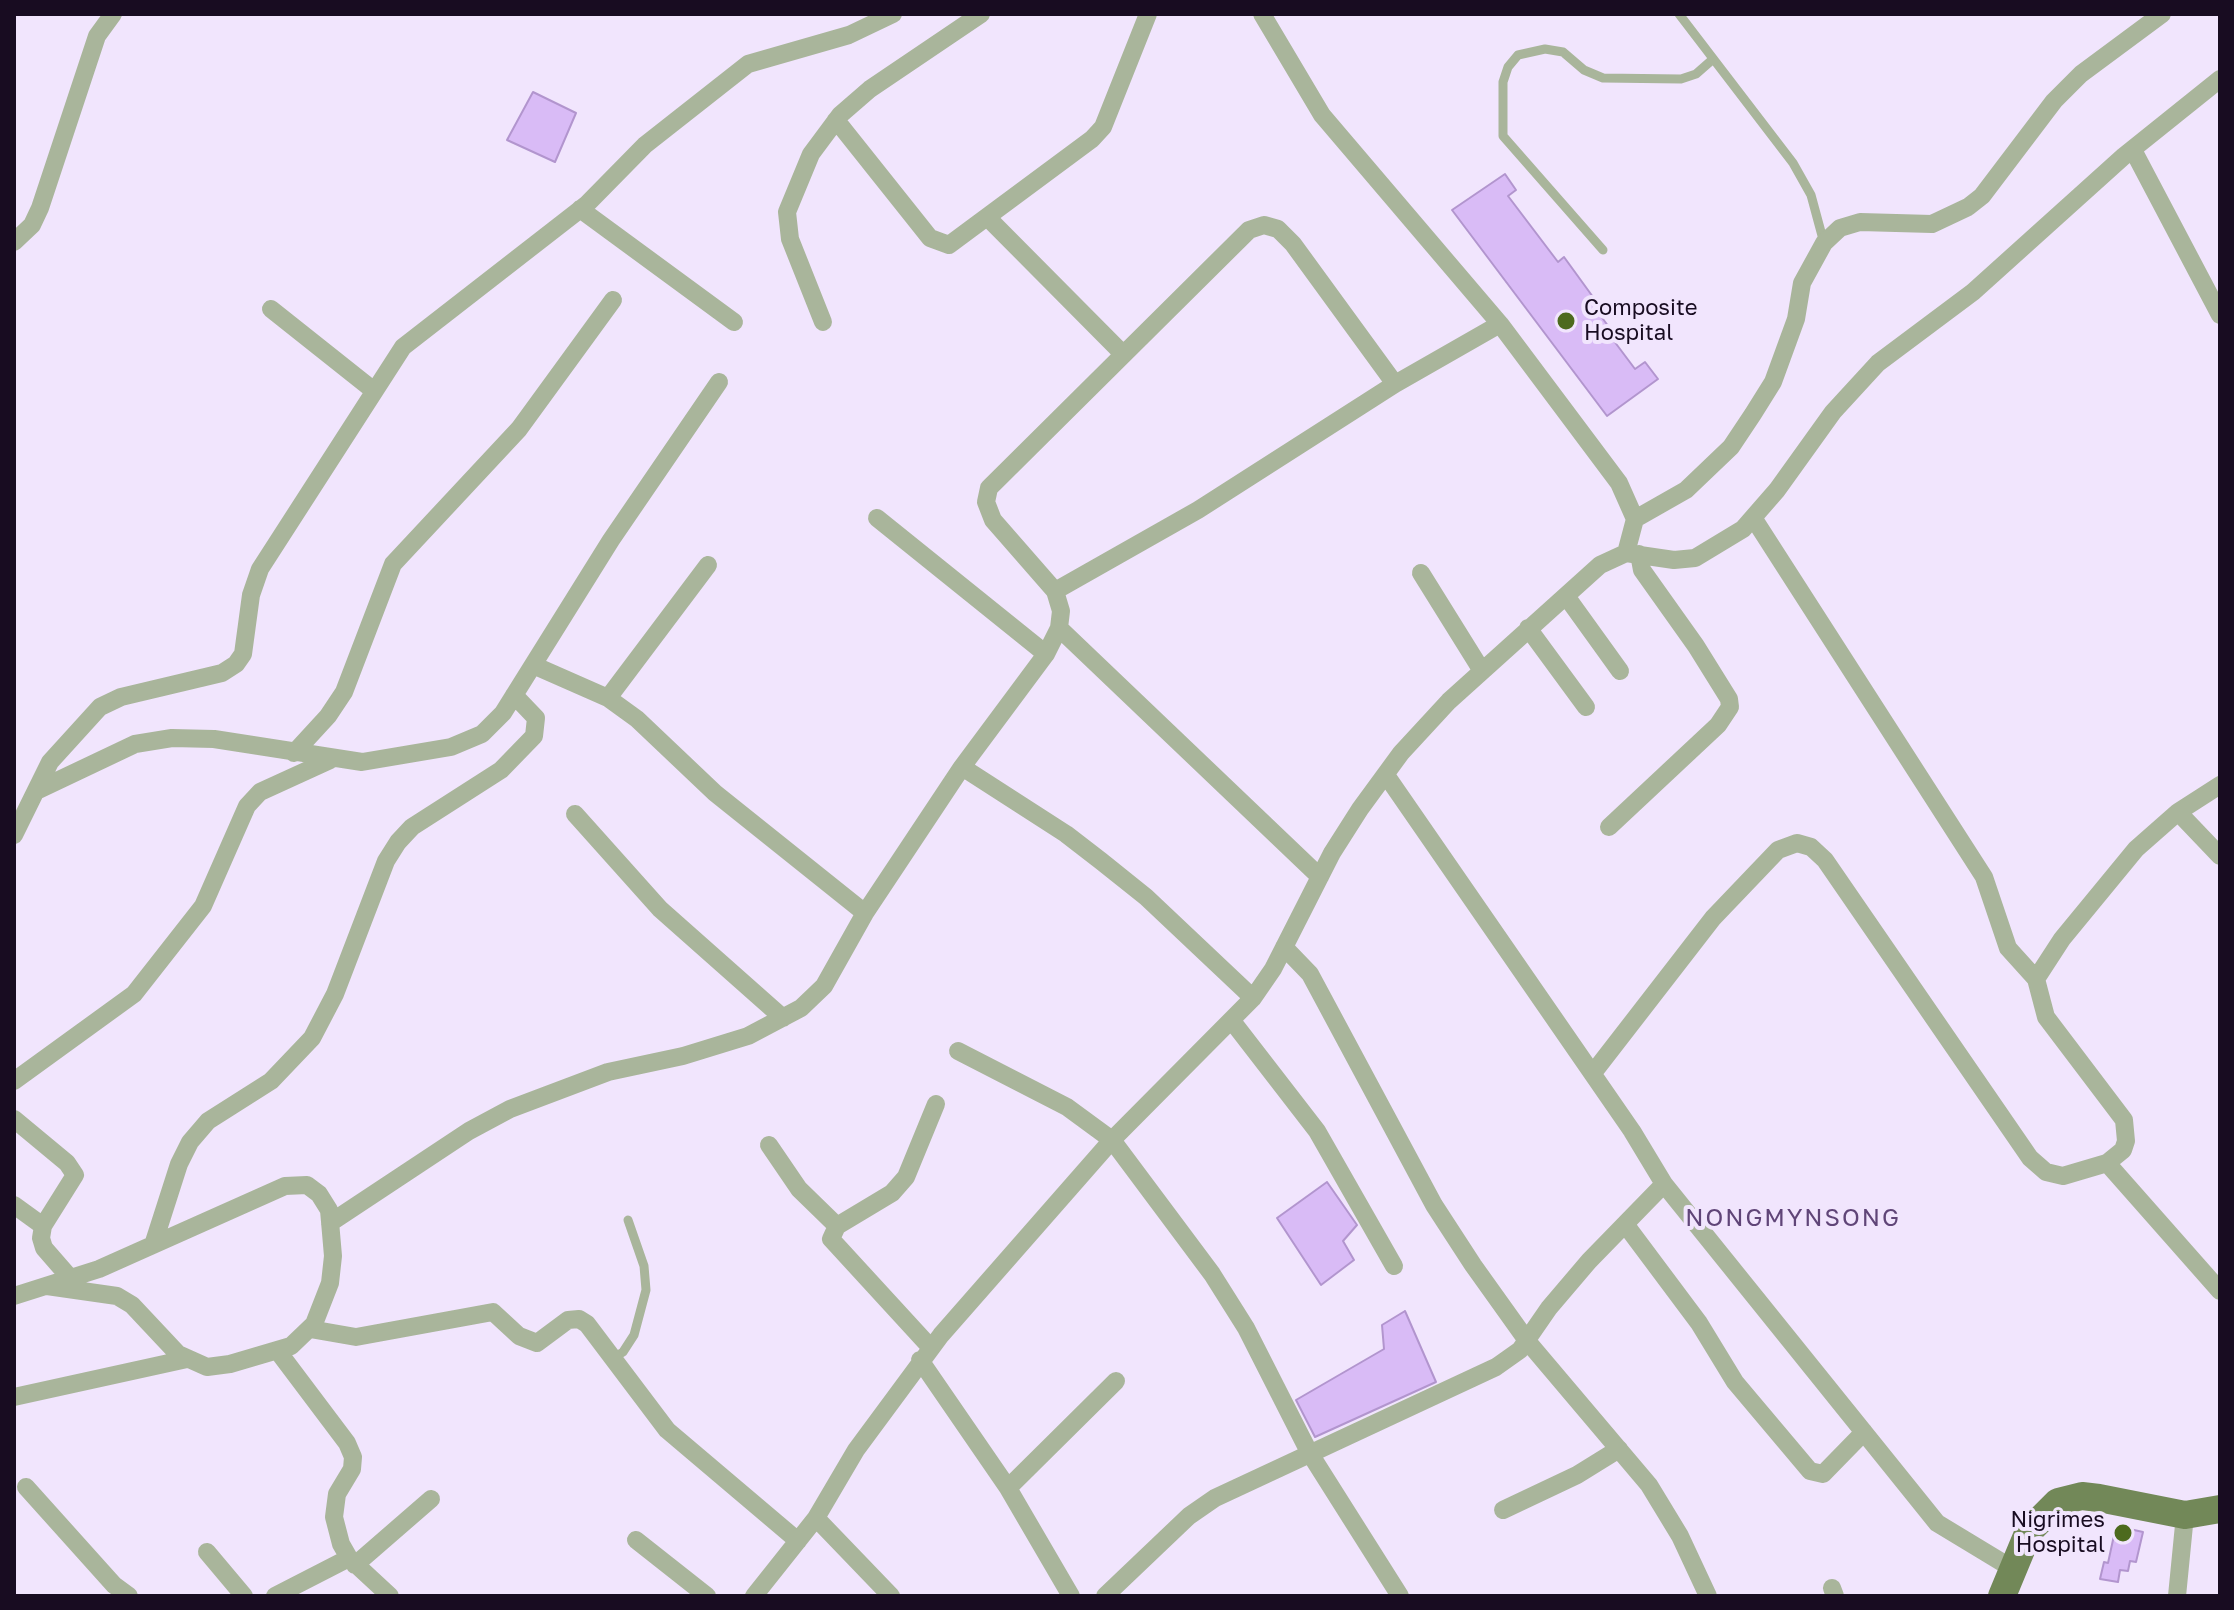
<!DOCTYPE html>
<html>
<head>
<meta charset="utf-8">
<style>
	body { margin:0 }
	#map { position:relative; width:2234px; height:1610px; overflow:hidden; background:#f1e5fd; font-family:"Golos Text",sans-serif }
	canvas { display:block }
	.frame { position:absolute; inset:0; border:16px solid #180c21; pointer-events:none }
</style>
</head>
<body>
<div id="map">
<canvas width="2234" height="1610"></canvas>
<div class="frame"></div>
</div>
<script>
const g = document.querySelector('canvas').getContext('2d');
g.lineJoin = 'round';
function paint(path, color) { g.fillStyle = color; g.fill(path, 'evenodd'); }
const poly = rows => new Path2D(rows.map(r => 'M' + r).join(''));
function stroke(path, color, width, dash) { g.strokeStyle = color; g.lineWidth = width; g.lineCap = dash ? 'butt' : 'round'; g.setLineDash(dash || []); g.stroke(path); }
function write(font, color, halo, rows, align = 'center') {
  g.font = font + ' "Golos Text",sans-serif'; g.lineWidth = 8; g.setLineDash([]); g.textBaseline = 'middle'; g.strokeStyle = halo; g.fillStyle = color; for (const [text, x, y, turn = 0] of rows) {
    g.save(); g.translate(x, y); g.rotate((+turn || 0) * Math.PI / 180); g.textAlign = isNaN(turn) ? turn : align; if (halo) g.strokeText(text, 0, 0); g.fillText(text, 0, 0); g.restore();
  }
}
const building = poly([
	[533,92,576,113,555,162,507,140,533,92],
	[1505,174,1516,190,1508,196,1558,262,1564,257,1593,297,1589,300,1617,338,1614,341,1635,369,1645,362,1658,379,1607,416,1452,210,1505,174],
	[1327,1182,1357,1225,1343,1241,1354,1260,1321,1285,1277,1218,1327,1182],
	[1405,1311,1436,1382,1315,1437,1296,1400,1384,1349,1382,1325,1405,1311],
	[2116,1526,2143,1532,2136,1562,2130,1561,2128,1571,2120,1570,2118,1582,2100,1579,2104,1562,2108,1563,2116,1526]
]);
paint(building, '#d9bbf6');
stroke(building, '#b295ce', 2);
stroke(poly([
	[1679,14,1793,163,1811,195,1824,243],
	[1603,250,1503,136,1503,82,1508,67,1518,55,1545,49,1563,52,1584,70,1603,78,1681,79,1696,74,1712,60],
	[612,1359,623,1352,634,1335,646,1290,644,1266,628,1220]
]), '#a9b59b', 9);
stroke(poly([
	[1262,14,1322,115,1500,324,1619,483,1635,519,1626,553],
	[836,120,930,238,949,245,1092,139,1103,127,1148,14],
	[2133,150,2220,315],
	[580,209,734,322],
	[987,217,1122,353],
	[14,242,32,225,40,208,97,36,113,14],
	[271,309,373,390],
	[823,322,790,239,787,212,811,154,840,115,870,89,981,14],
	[877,518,1046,654],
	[1635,519,1686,490,1731,447,1753,414,1773,382,1796,319,1802,283,1824,243,1840,228,1860,222,1932,224,1968,207,1982,196,2054,101,2081,74,2162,14],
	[1754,519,1984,877,2008,948,2036,979],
	[1421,573,1482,671],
	[1055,591,1198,510,1395,384,1500,324],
	[1566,596,1620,671],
	[1059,628,1320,877],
	[1528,628,1586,707],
	[533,665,608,698,637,719,715,793,865,913],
	[608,698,708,565],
	[294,753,328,716,344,692,393,564,519,429,613,300],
	[962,767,1066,834,1101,861,1146,897,1253,998],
	[1386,775,1632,1131,1664,1184,1937,1523,2013,1569],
	[36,791,135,744,172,738,214,739,362,762,451,747,482,734,503,713,611,540,719,382],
	[2178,812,2220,856],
	[575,814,660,909,783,1018],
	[1609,827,1718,725,1730,707,1729,699,1696,646,1642,570,1639,554],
	[14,835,50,762,100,707,121,697,222,673,236,664,243,654,251,595,260,569,403,347,587,204,645,145,748,64,849,35,893,14],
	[1284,947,1310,974,1434,1205,1473,1265,1528,1342,1649,1485,1680,1536,1708,1596],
	[1232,1021,1317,1131,1394,1266],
	[958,1051,1067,1107,1112,1140,1212,1274,1246,1328,1309,1452,1400,1596],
	[1593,1073,1713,918,1778,850,1797,843,1811,847,1825,860,2030,1158,2046,1172,2063,1176,2107,1163,2123,1150,2126,1141,2124,1120,2046,1017,2036,979,2062,939,2136,849,2178,812,2220,785],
	[14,1081,134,994,203,906,247,806,260,792,330,760],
	[14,1119,67,1163,75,1175,43,1226,41,1238,44,1248,71,1279],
	[769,1145,799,1189,837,1226],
	[2107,1163,2220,1291],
	[14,1205,43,1226],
	[330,1223,469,1131,510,1109,608,1072,683,1056,748,1036,801,1008,824,986,865,913,962,767,1046,654,1059,628,1061,611,1055,591,993,520,986,502,989,488,1249,230,1264,225,1278,229,1293,244,1395,384],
	[1625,1224,1699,1323,1735,1382,1810,1471,1823,1474,1864,1432],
	[153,1245,179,1164,190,1142,208,1121,271,1081,312,1038,335,994,386,861,398,842,412,827,501,770,534,736,536,718,514,695],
	[14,1296,99,1269,285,1186,307,1185,319,1194,329,1210,333,1256,330,1283,314,1324,291,1346,230,1364,207,1367,178,1354,132,1305,117,1296,47,1286],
	[310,1329,356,1337,493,1312,519,1336,537,1343,568,1320,579,1319,587,1324,667,1430,798,1541],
	[931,1348,831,1239,837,1226,892,1193,906,1177,936,1104],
	[277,1350,347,1443,353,1457,352,1469,337,1494,334,1517,341,1544,349,1558,390,1596],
	[920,1360,1008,1488,1071,1596],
	[14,1397,187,1359],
	[26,1487,114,1585,129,1596],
	[1008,1488,1116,1381],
	[1503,1510,1577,1475,1619,1449],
	[816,1518,891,1596],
	[636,1540,707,1596],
	[207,1552,244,1596],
	[355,1565,431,1499],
	[1832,1588,1835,1596],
	[275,1596,349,1558],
	[754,1596,816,1518,856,1450,941,1335,1112,1140,1253,998,1273,969,1332,853,1360,809,1401,753,1449,701,1600,565,1626,553,1674,560,1695,558,1743,529,1777,490,1833,412,1878,363,1973,292,2124,156,2220,79],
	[1105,1596,1189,1516,1215,1498,1496,1367,1520,1350,1549,1308,1589,1261,1664,1184],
	[2177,1596,2185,1515]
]), '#a9b59b', 18);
stroke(poly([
	[2002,1596,2029,1531,2058,1502,2082,1496,2099,1498,2185,1515,2220,1509]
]), '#728858', 28);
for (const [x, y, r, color] of [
	[1566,321,10,"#4d6a1e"],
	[2123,1533,10,"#4d6a1e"]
]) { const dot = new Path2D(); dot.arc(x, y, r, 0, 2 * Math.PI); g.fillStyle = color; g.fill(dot); stroke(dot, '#f1e5fd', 3); }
write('22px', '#180c21', '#f1e5fd', [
	["Composite",1584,308],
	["Hospital",1584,333],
	["Nigrimes",2105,1520,"right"],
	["Hospital",2105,1545,"right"]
], 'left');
g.letterSpacing = '2px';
write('24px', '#604578', '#f1e5fd', [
	["NONGMYNSONG",1793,1218]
]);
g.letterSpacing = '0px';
</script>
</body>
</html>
